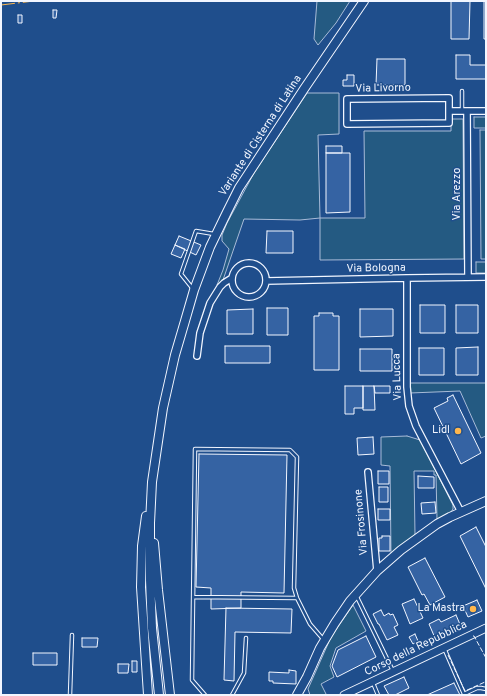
<!DOCTYPE html>
<html>
<head>
<meta charset="utf-8">
<style>
	body { margin:0 }
	#map { position:relative; width:487px; height:696px; overflow:hidden; background:#1f4e8c; font-family:Overpass,sans-serif }
	canvas { display:block }
	.frame { position:absolute; inset:0; border:2px solid #f2f6ff; pointer-events:none }
</style>
</head>
<body>
<div id="map">
<canvas width="487" height="696"></canvas>
<div class="frame"></div>
</div>
<script>
const g = document.querySelector('canvas').getContext('2d');
g.lineJoin = 'round';
function paint(path, color) { g.fillStyle = color; g.fill(path, 'evenodd'); }
const poly = rows => new Path2D(rows.map(r => 'M' + r).join(''));
function stroke(path, color, width, dash) { g.strokeStyle = color; g.lineWidth = width; g.lineCap = dash ? 'butt' : 'round'; g.setLineDash(dash || []); g.stroke(path); }
function write(font, color, halo, rows, align = 'center') {
  g.font = font + ' Overpass,sans-serif'; g.lineWidth = 3; g.setLineDash([]); g.textBaseline = 'middle'; g.strokeStyle = halo; g.fillStyle = color; for (const [text, x, y, turn = 0] of rows) {
    g.save(); g.translate(x, y); g.rotate((+turn || 0) * Math.PI / 180); g.textAlign = isNaN(turn) ? turn : align; if (halo) g.strokeText(text, 0, 0); g.fillText(text, 0, 0); g.restore();
  }
}
const green = poly([
	[317,1,350,1,336,23,318,45,314,39,317,1],
	[307,93,339,93,339,134,318,135,320,218,365,218,364,131,451,131,451,119,463,119,464,259,320,260,320,218,300,220,244,219,223,280,217,285,223,270,229,249,222,241,222,235,227,223,254,173,307,93],
	[474,117,486,117,486,128,474,128,474,117],
	[480,130,486,130,486,259,481,259,480,130],
	[476,262,486,262,486,273,476,273,476,262],
	[410,383,486,383,486,436,481,438,460,391,410,393,410,383],
	[407,436,420,440,453,505,453,509,451,512,437,520,437,519,436,475,434,475,434,471,414,471,415,535,391,554,390,466,381,465,381,437,407,436],
	[353,605,366,631,336,648,330,666,334,677,321,684,326,694,324,695,310,695,308,689,331,637,353,605]
]);
paint(green, '#245a82');
stroke(green, '#a8bbd7', 1);
const building = poly([
	[451,1,470,1,469,39,451,39,451,1],
	[484,1,486,1,486,39,484,39,484,1],
	[53,10,57,10,56,18,53,18,53,10],
	[18,15,22,15,22,23,18,23,18,15],
	[456,55,470,55,470,65,486,65,486,79,456,79,456,55],
	[377,59,405,59,405,85,376,85,377,59],
	[347,75,354,75,354,86,343,86,343,80,347,80,347,75],
	[326,146,342,146,342,153,326,153,326,146],
	[326,153,350,153,350,212,326,213,326,153],
	[267,231,293,231,293,253,266,253,267,231],
	[179,236,201,245,196,255,175,245,179,236],
	[175,245,185,249,181,258,171,254,175,245],
	[420,305,445,305,445,333,420,333,420,305],
	[456,305,478,305,478,333,456,333,456,305],
	[267,308,288,308,288,335,267,335,267,308],
	[253,309,253,334,227,334,227,310,253,309],
	[360,309,393,309,393,336,360,337,360,309],
	[319,313,333,313,333,316,339,316,339,370,314,370,314,316,319,316,319,313],
	[225,346,270,346,270,363,225,363,225,346],
	[478,347,478,375,456,375,456,348,478,347],
	[419,348,444,348,444,375,419,375,419,348],
	[360,349,392,349,392,371,360,371,360,349],
	[345,386,363,386,363,408,354,408,354,414,345,414,345,386],
	[363,386,374,386,375,410,363,410,363,386],
	[374,386,390,386,390,393,375,393,374,386],
	[453,395,481,453,461,464,434,408,448,401,447,398,453,395],
	[373,437,374,454,358,455,357,438,373,437],
	[199,454,287,455,284,593,241,592,241,608,211,609,211,588,196,587,199,454],
	[378,471,389,471,389,484,378,484,378,471],
	[418,476,434,477,434,488,418,488,418,476],
	[379,487,388,487,388,502,379,502,379,487],
	[435,502,436,513,422,514,421,503,435,502],
	[378,509,390,509,390,520,378,520,378,509],
	[476,527,486,547,486,589,460,536,476,527],
	[382,536,390,536,390,551,379,551,379,538,382,538,382,536],
	[425,558,445,597,430,605,424,594,422,595,408,567,425,558],
	[414,599,423,618,410,624,402,604,414,599],
	[477,600,482,611,468,617,463,606,477,600],
	[226,608,292,609,291,633,235,632,234,681,224,680,226,608],
	[381,610,384,616,389,613,390,615,393,614,398,625,394,627,398,635,387,640,379,624,378,624,373,614,381,610],
	[456,615,462,629,448,635,446,632,435,638,429,624,439,619,441,622,456,615],
	[415,634,418,641,413,644,409,637,415,634],
	[366,636,376,657,337,677,332,666,338,650,366,636],
	[82,638,98,638,97,647,82,647,82,638],
	[33,653,57,653,57,665,33,665,33,653],
	[132,661,137,661,137,672,132,672,132,661],
	[118,664,129,664,128,673,118,673,118,664],
	[289,670,296,671,296,684,273,683,273,681,269,681,269,672,289,673,289,670],
	[404,677,409,688,395,695,389,695,384,686,404,677],
	[454,683,460,695,427,695,454,683]
]);
paint(building, '#3563a3');
stroke(building, '#f2f6ff', 1);
const service = poly([
	[462,110,462,91],
	[193,289,181,274,196,231,214,234],
	[193,597,297,598],
	[357,597,393,671],
	[444,648,464,694,477,688,481,688,486,689],
	[373,683,378,695],
	[70,695,72,635],
	[205,695,192,680,195,449,290,450,297,457,294,588,297,598,310,624,323,639],
	[232,695,244,673,246,638]
]);
const minor = poly([
	[449,98,449,123,347,124,347,99,449,98],
	[449,111,486,111],
	[467,111,468,277],
	'232 280a17 17 0 1 1 34 0a17 17 0 1 1-34 0Z',
	[407,278,407,387,409,406,416,426,461,512],
	[266,281,407,278,486,277],
	[197,356,200,333,210,303,220,287,224,283,232,278],
	[368,472,377,571]
]);
const tertiary = poly([
	[344,695,486,628]
]);
const secondary = poly([
	[297,695,307,677,320,648,335,623,350,601,377,571,401,550,437,524,450,517,486,501]
]);
const primary = poly([
	[146,516,142,546,141,587,148,695],
	[154,543,158,590,170,695],
	[159,695,152,628,150,580,150,523,152,482,163,408,175,355,185,321,194,290,210,247,227,212,239,188,304,89,364,1]
]);
stroke(service, '#f2f6ff', 4.5);
stroke(minor, '#f2f6ff', 8);
stroke(tertiary, '#f2f6ff', 9);
stroke(secondary, '#f2f6ff', 10);
stroke(primary, '#f2f6ff', 10);
stroke(service, '#1f4e8c', 2.5);
stroke(minor, '#1f4e8c', 5.5);
stroke(tertiary, '#1f4e8c', 7);
stroke(secondary, '#1f4e8c', 8);
stroke(primary, '#1f4e8c', 8);
stroke(poly([
	[473,636,474,636,486,658],
	[448,655,465,691,485,682,486,683]
]), '#f2f6ff', 1, [5, 2]);
stroke(poly([
	[1,5,34,1]
]), '#ffb74d', 1, [14, 3, 2, 3]);
for (const [x, y, r, color] of [
	[458,431,4,"#ffb74d"],
	[473,609,4,"#ffb74d"]
]) { const dot = new Path2D(); dot.arc(x, y, r, 0, 2 * Math.PI); g.fillStyle = color; g.fill(dot); stroke(dot, '#1f4e8c', 1.5); }
write('11px', '#f2f6ff', '#1f4e8c', [
	["Via Livorno",383,89,-1],
	["Variante di Cisterna di Latina",261,136,-57],
	["Via Arezzo",458,194,-90],
	["Via Bologna",376,269,-1],
	["Via Lucca",398,377,-92],
	["Via Frosinone",362,522,-95],
	["Corso della Repubblica",416,649,-26]
]);
write('11px', '#f2f6ff', '#1f4e8c', [
	["Lidl",450,431],
	["La Mastra",465,609]
], 'right');
</script>
</body>
</html>
